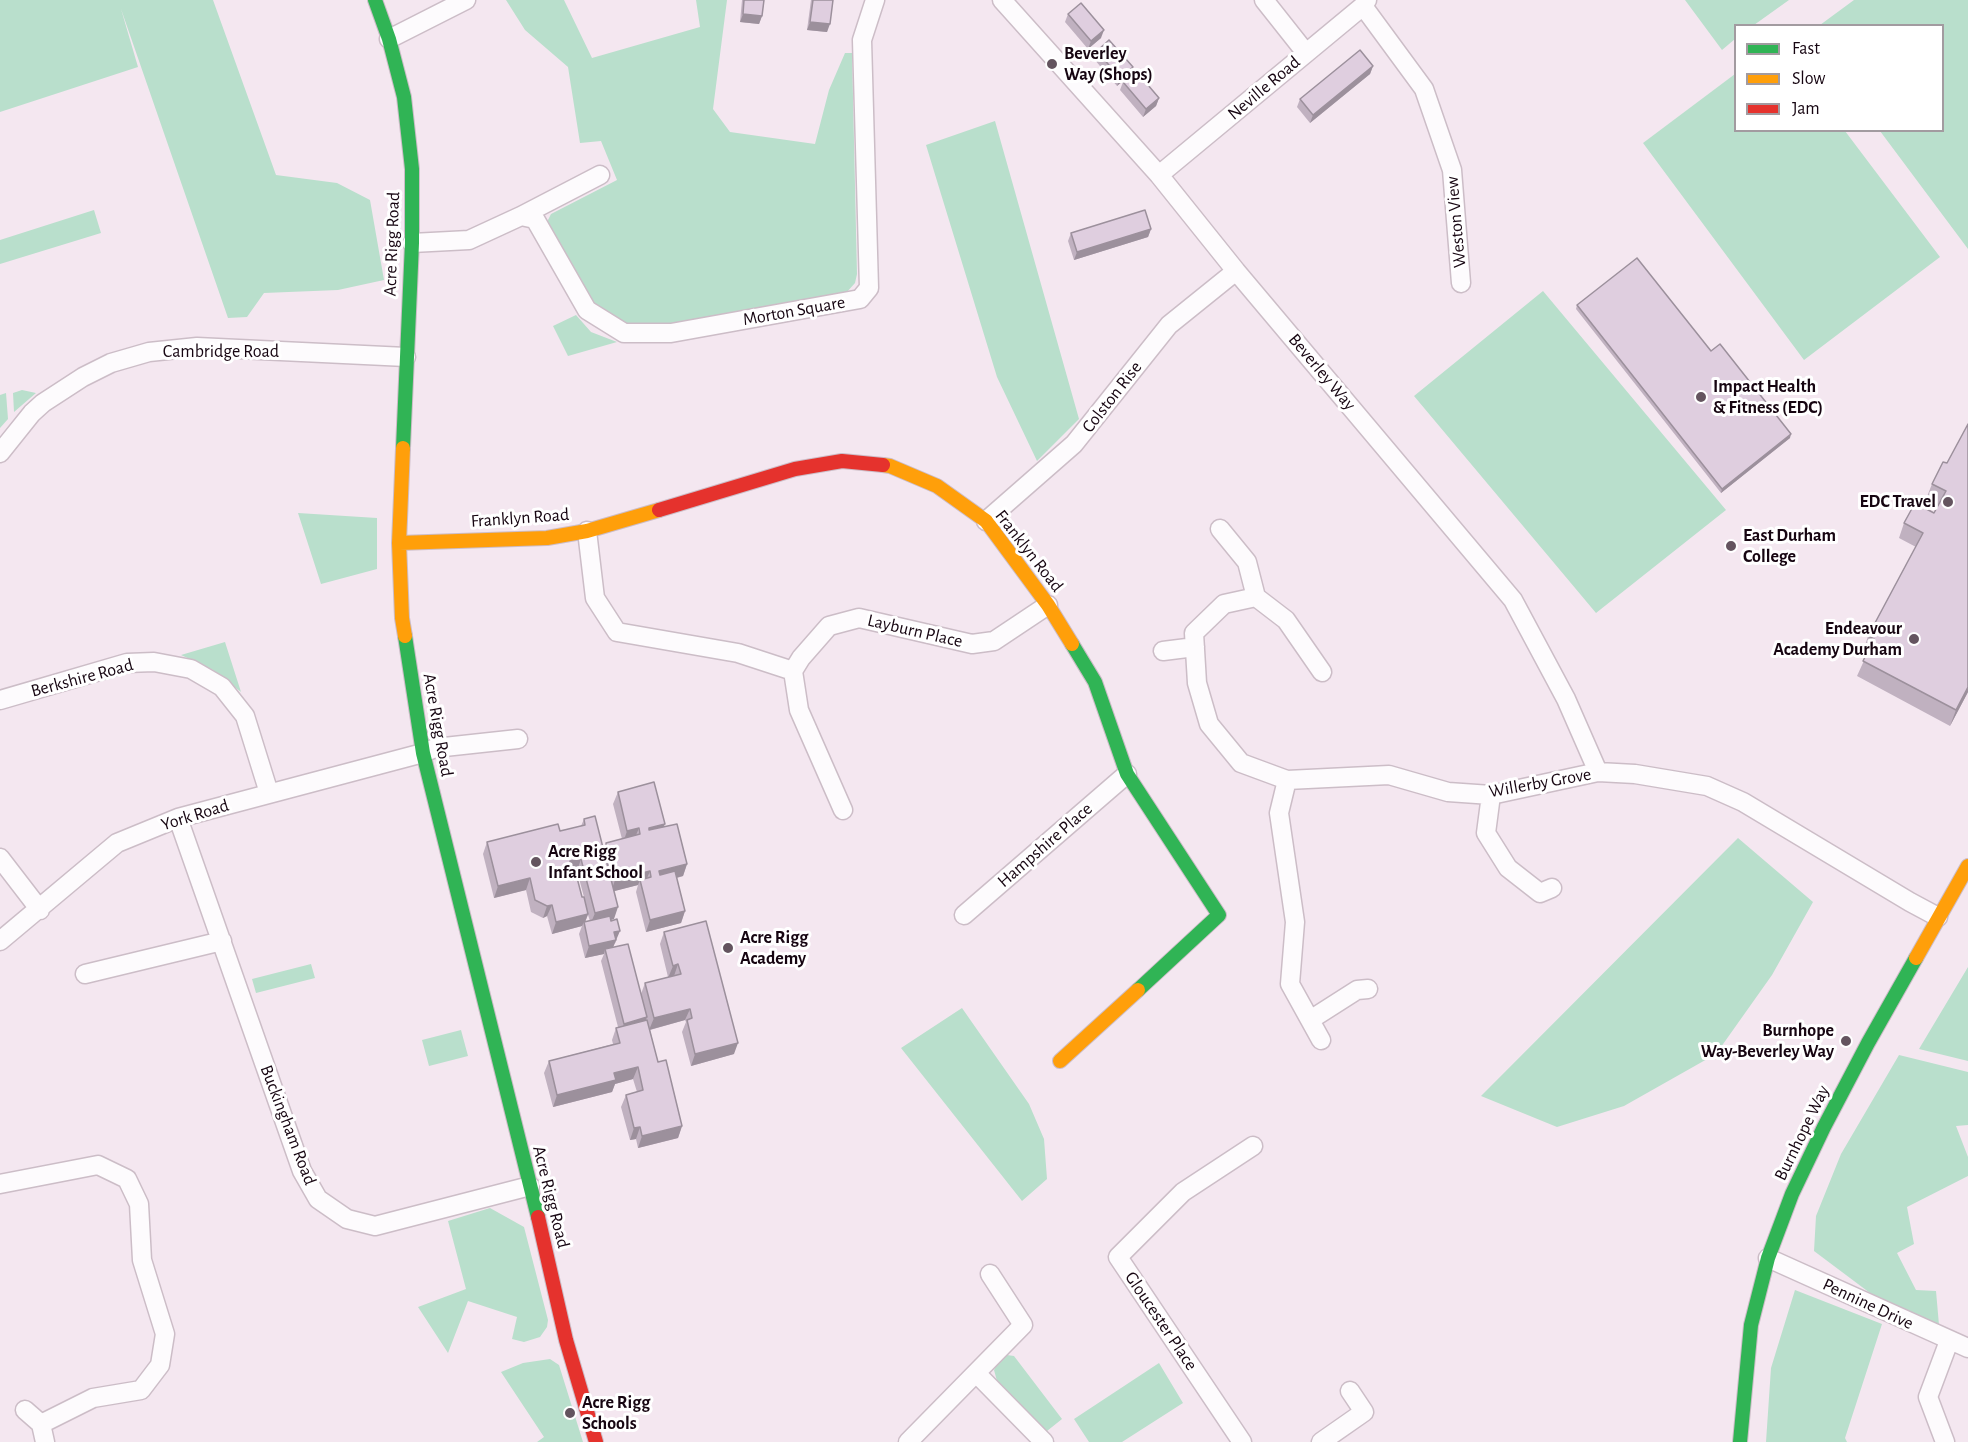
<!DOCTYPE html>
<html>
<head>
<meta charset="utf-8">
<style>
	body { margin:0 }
	#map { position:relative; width:1968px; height:1442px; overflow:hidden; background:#f4e7f0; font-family:"Alegreya Sans",sans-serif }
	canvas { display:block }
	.legend { position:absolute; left:1734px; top:24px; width:210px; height:108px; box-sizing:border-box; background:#fff; border:2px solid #a29ba0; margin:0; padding:8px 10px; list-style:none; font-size:18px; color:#160511 }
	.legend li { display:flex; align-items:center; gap:12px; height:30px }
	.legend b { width:30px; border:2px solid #a29ba0 }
</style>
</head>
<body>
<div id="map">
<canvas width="1968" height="1442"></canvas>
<ul class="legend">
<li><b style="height:8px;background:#30b455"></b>Fast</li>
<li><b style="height:8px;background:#ff9f0a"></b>Slow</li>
<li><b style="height:8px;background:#e5322d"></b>Jam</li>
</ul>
</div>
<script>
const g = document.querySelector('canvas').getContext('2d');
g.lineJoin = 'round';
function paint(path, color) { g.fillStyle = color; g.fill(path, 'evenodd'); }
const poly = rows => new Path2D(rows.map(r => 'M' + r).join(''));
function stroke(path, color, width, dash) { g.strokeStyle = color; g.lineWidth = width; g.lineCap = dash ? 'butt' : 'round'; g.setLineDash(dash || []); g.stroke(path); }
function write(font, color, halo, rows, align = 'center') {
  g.font = font + ' "Alegreya Sans",sans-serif'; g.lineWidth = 6; g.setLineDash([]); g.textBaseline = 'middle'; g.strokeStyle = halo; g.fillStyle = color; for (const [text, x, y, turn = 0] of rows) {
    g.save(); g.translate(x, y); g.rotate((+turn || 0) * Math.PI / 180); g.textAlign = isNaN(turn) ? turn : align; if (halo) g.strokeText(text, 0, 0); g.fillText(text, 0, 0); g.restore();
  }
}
paint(poly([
	[0,0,213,0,276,175,337,183,370,200,384,280,338,290,264,293,247,317,228,318,121,9,138,67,0,112],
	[506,0,564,0,592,58,700,27,696,0,727,0,713,109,730,132,815,144,829,90,845,53,852,53,857,274,855,283,846,293,655,329,617,323,589,307,545,226,551,214,617,180,601,141,580,143,568,67,525,30],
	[1685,0,1789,0,1754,25,1736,26,1735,39,1722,50],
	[1854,0,1968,0,1968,249,1880,131,1942,130,1942,26,1820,25],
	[1735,74,1736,130,1845,131,1940,257,1804,360,1643,143],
	[995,121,1079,419,1037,461,997,377,926,145],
	[94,210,101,233,0,264,0,240],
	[1543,291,1726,510,1596,613,1414,396],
	[576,315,591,332,617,342,568,356,553,326],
	[22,390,36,393,14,412,13,393],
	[6,393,8,419,0,428,0,395],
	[298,513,377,518,377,569,321,584],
	[225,642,241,692,213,670,181,655],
	[1738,838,1813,902,1772,975,1716,1054,1624,1106,1557,1127,1481,1096],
	[311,964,315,978,256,993,252,979],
	[1968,967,1968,1061,1919,1049],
	[962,1008,1029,1104,1044,1139,1047,1179,1022,1201,901,1048],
	[461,1030,468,1056,429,1066,422,1040],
	[1899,1055,1968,1072,1968,1125,1956,1126,1968,1157,1968,1176,1907,1207,1914,1244,1897,1253,1916,1290,1936,1291,1939,1325,1878,1299,1814,1251,1816,1216,1841,1154],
	[490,1208,524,1227,548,1320,547,1327,540,1337,524,1342,512,1339,517,1317,468,1301,448,1353,418,1307,466,1289,448,1221],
	[1795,1290,1882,1324,1845,1438,1847,1442,1766,1442,1771,1368],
	[1007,1355,1014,1356,1062,1419,1047,1431,997,1381,994,1370,999,1360],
	[550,1359,559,1365,583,1442,537,1442,544,1437,501,1372,523,1363],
	[1159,1363,1183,1403,1122,1442,1089,1442,1074,1419]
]), '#b9dfcc');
const street = poly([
	[1002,0,1159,175,1236,271,1513,600,1566,699,1598,772],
	[1264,0,1306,53],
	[1363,6,1424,89,1452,170,1461,283],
	[389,39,466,0],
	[1159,175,1363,6,1367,0],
	[521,216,600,175],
	[412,243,469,240,521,216,535,219,587,310,624,333,671,333,860,299,869,288,862,40,875,0],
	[0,453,32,413,43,403,83,377,111,363,149,352,197,347,406,357],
	[986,521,1074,444,1169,325,1236,271],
	[1220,529,1247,562,1256,597],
	[587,531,595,598,617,632,738,653,793,671],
	[1163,651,1195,647],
	[1322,672,1286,620,1256,597,1224,604,1194,633,1197,683,1209,724,1241,763,1287,780,1389,775,1448,792,1491,795,1598,772,1635,774,1707,786,1743,802,1910,902,1938,917],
	[0,700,127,663,154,662,191,669,222,687,245,716,269,793],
	[1287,780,1279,813,1295,922,1290,984,1321,1040],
	[1491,795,1486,833,1508,868,1540,893,1552,888],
	[843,810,799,710,793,671,801,658,829,626,859,618,972,644,994,641,1048,605],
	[178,818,302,1171,318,1199,347,1219,375,1226,530,1186],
	[0,858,40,910],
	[964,915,1127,774],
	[0,941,117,843,178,818,423,753,435,748,518,739],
	[85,974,222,941],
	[1310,1020,1357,990,1368,989],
	[0,1184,98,1165,127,1179,139,1204,142,1260,165,1334,160,1365,141,1390,93,1398,41,1424,25,1410],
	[1768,1258,1968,1348],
	[976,1373,1044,1442],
	[41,1424,45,1442],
	[908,1442,1023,1325,990,1274],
	[1242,1442,1118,1257,1183,1192,1253,1146],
	[1321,1442,1364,1412,1350,1391],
	[1945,1442,1928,1397,1949,1341]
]);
const fast = poly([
	[375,0,389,39,404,97,412,169,412,243,403,448],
	[405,636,423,753,538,1217],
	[1072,644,1095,682,1127,774,1219,915,1138,990],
	[1740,1442,1751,1325,1768,1258,1792,1194,1824,1127,1868,1043,1916,958]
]);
const slow = poly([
	[403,448,399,543,402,618,405,636],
	[883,465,890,466,937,486,986,521,1048,605,1072,644],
	[399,543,547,538,587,531,659,510],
	[1916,958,1968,866],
	[1060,1061,1138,990]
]);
const jam = poly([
	[659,510,795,469,842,461,883,465],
	[538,1217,566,1340,596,1442]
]);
stroke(street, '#ccbdc7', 21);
stroke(fast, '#ccbdc7', 16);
stroke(slow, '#ccbdc7', 16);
stroke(jam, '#ccbdc7', 16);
stroke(street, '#fdfbfd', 18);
stroke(fast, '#30b455', 14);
stroke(slow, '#ff9f0a', 14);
stroke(jam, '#e5322d', 14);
paint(poly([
	[742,0,764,0,762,16,759,24,740,22],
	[811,0,833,0,827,32,807,30],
	[1068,14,1101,38,1088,49,1065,22],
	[1097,51,1130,75,1117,86,1094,59],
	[1373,66,1370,74,1310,123,1297,107,1300,99],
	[1123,82,1159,98,1156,106,1143,117,1120,90],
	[1151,229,1148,237,1074,260,1068,241,1071,233],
	[1577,305,1711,351,1790,438,1721,493,1576,309],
	[1947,463,1968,692,1950,726,1857,676,1867,654,1863,652,1868,636,1916,547,1899,538,1904,523,1934,513,1938,506,1926,499,1932,484],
	[618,792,665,824,663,827,687,864,683,876,677,878,685,911,681,923,646,932,636,892,638,885,614,891,614,919,611,920,616,942,615,943,613,947,641,994,645,983,668,977,660,944,664,932,734,1054,691,1066,682,1032,686,1022,685,1020,650,1030,658,1062,682,1126,678,1138,638,1148,636,1139,630,1140,621,1107,626,1095,637,1092,633,1079,615,1084,612,1092,553,1107,544,1073,549,1061,613,1044,612,1040,616,1028,618,1027,601,961,604,954,585,958,579,934,582,926,552,934,547,916,543,918,531,912,526,890,494,898,483,854,487,842,560,831,581,826,584,819,603,849,606,843,622,839,613,804],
	[575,871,577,871,584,897,582,897],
	[588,915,590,921,585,922]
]), '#c0b1c0');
paint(poly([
	[743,14,762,16,759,24,740,22],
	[810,22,830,24,827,32,807,30],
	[1104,30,1101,38,1088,49,1091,41],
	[1373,66,1370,74,1310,123,1313,115],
	[1133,67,1130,75,1117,86,1120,78],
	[1159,98,1156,106,1143,117,1146,109],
	[1151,229,1148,237,1074,260,1077,252],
	[1791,434,1790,438,1721,493,1722,489],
	[1968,687,1968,692,1950,726,1956,710],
	[665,824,660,835,644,839,649,828],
	[639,828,634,840,623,843,627,831],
	[581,859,577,871,566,873,570,861],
	[687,864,683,876,655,883,659,871],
	[650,871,645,883,640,880,638,885,611,892,615,880],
	[530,878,526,890,494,898,498,886],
	[552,905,547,916,543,918,547,906],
	[618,907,614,919,590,925,595,913],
	[685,911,681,923,646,932,650,920],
	[588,914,584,925,584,922,582,926,552,934,556,922],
	[620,931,611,952,605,949,604,954,585,958,589,946,614,932],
	[678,964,674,976,668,978,673,966],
	[690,1009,685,1020,649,1030,654,1018],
	[647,1017,643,1029,620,1035,624,1024],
	[738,1043,734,1054,691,1066,695,1054],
	[638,1067,633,1079,615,1084,612,1092,553,1107,557,1095,614,1073],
	[682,1126,678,1138,638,1148,642,1136],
	[640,1127,636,1139,630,1140,634,1128]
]), '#9c909c');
const building = poly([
	[744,0,764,0,762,16,743,14,744,0],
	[813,0,833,0,830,24,810,22,813,0],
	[1081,3,1104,30,1091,41,1068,14,1081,3],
	[1109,40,1133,67,1120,78,1097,51,1109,40],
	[1360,50,1373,66,1313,115,1300,99,1360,50],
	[1136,71,1159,98,1146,109,1123,82,1136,71],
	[1145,210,1151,229,1077,252,1071,233,1145,210],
	[1637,258,1711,351,1720,344,1791,434,1722,489,1577,305,1637,258],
	[1968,424,1968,687,1956,710,1863,661,1874,639,1868,636,1923,533,1904,523,1915,503,1934,513,1946,491,1932,484,1943,462,1947,463,1968,424],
	[654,782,665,824,649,828,649,830,677,824,687,864,659,871,660,875,675,871,685,911,650,920,640,880,651,877,650,871,615,880,606,843,640,834,639,828,627,831,618,792,654,782],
	[595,816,618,907,595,913,581,859,570,861,572,871,575,870,582,897,584,897,588,914,556,922,552,905,547,906,535,900,530,878,498,886,487,842,558,824,560,831,585,825,584,819,595,816],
	[610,916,611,921,617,919,620,931,614,932,616,940,589,946,584,922,610,916],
	[706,921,738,1043,695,1054,687,1020,692,1018,690,1009,654,1018,645,983,681,974,678,964,673,966,664,932,706,921],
	[628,944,647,1017,624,1024,605,949,628,944],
	[647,1020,658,1062,666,1060,682,1126,642,1136,640,1127,634,1128,626,1095,643,1090,638,1067,614,1073,616,1080,557,1095,549,1061,620,1043,616,1028,647,1020]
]);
paint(building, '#dfcedf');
stroke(building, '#9c909c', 1.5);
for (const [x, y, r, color] of [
	[1052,64,6,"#64545f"],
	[1701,397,6,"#64545f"],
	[1948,502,6,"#64545f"],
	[1731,546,6,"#64545f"],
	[1914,639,6,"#64545f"],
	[536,862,6,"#64545f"],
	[728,948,6,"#64545f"],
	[1846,1041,6,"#64545f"],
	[570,1413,6,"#64545f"]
]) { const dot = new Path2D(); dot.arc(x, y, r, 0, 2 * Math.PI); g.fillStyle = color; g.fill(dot); stroke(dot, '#fff', 2); }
write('bold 18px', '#160511', '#fff', [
	["Beverley",1064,54],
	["Way (Shops)",1064,75],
	["Impact Health",1713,387],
	["& Fitness (EDC)",1713,408],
	["EDC Travel",1936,502,"right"],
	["East Durham",1743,536],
	["College",1743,557],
	["Endeavour",1902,629,"right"],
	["Academy Durham",1902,650,"right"],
	["Acre Rigg",548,852],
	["Infant School",548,873],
	["Acre Rigg",740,938],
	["Academy",740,959],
	["Burnhope",1834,1031,"right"],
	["Way-Beverley Way",1834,1052,"right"],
	["Acre Rigg",582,1403],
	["Schools",582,1424]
], 'left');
write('18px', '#160511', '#fff', [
	["Neville Road",1264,88,-40],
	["Weston View",1456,222,-95],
	["Acre Rigg Road",392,244,-88],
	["Morton Square",794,311,-10],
	["Cambridge Road",221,352],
	["Beverley Way",1322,372,50],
	["Colston Rise",1112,397,-52],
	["Franklyn Road",520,518,-4],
	["Franklyn Road",1029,551,52],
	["Layburn Place",915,631,13],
	["Berkshire Road",82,678,-15],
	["Acre Rigg Road",438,725,80],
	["Willerby Grove",1540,783,-10],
	["York Road",195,815,-17],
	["Hampshire Place",1045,845,-41],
	["Buckingham Road",288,1125,69],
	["Burnhope Way",1802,1133,-64],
	["Acre Rigg Road",551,1197,76],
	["Pennine Drive",1868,1304,25],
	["Gloucester Place",1161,1321,56]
]);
</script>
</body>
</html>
